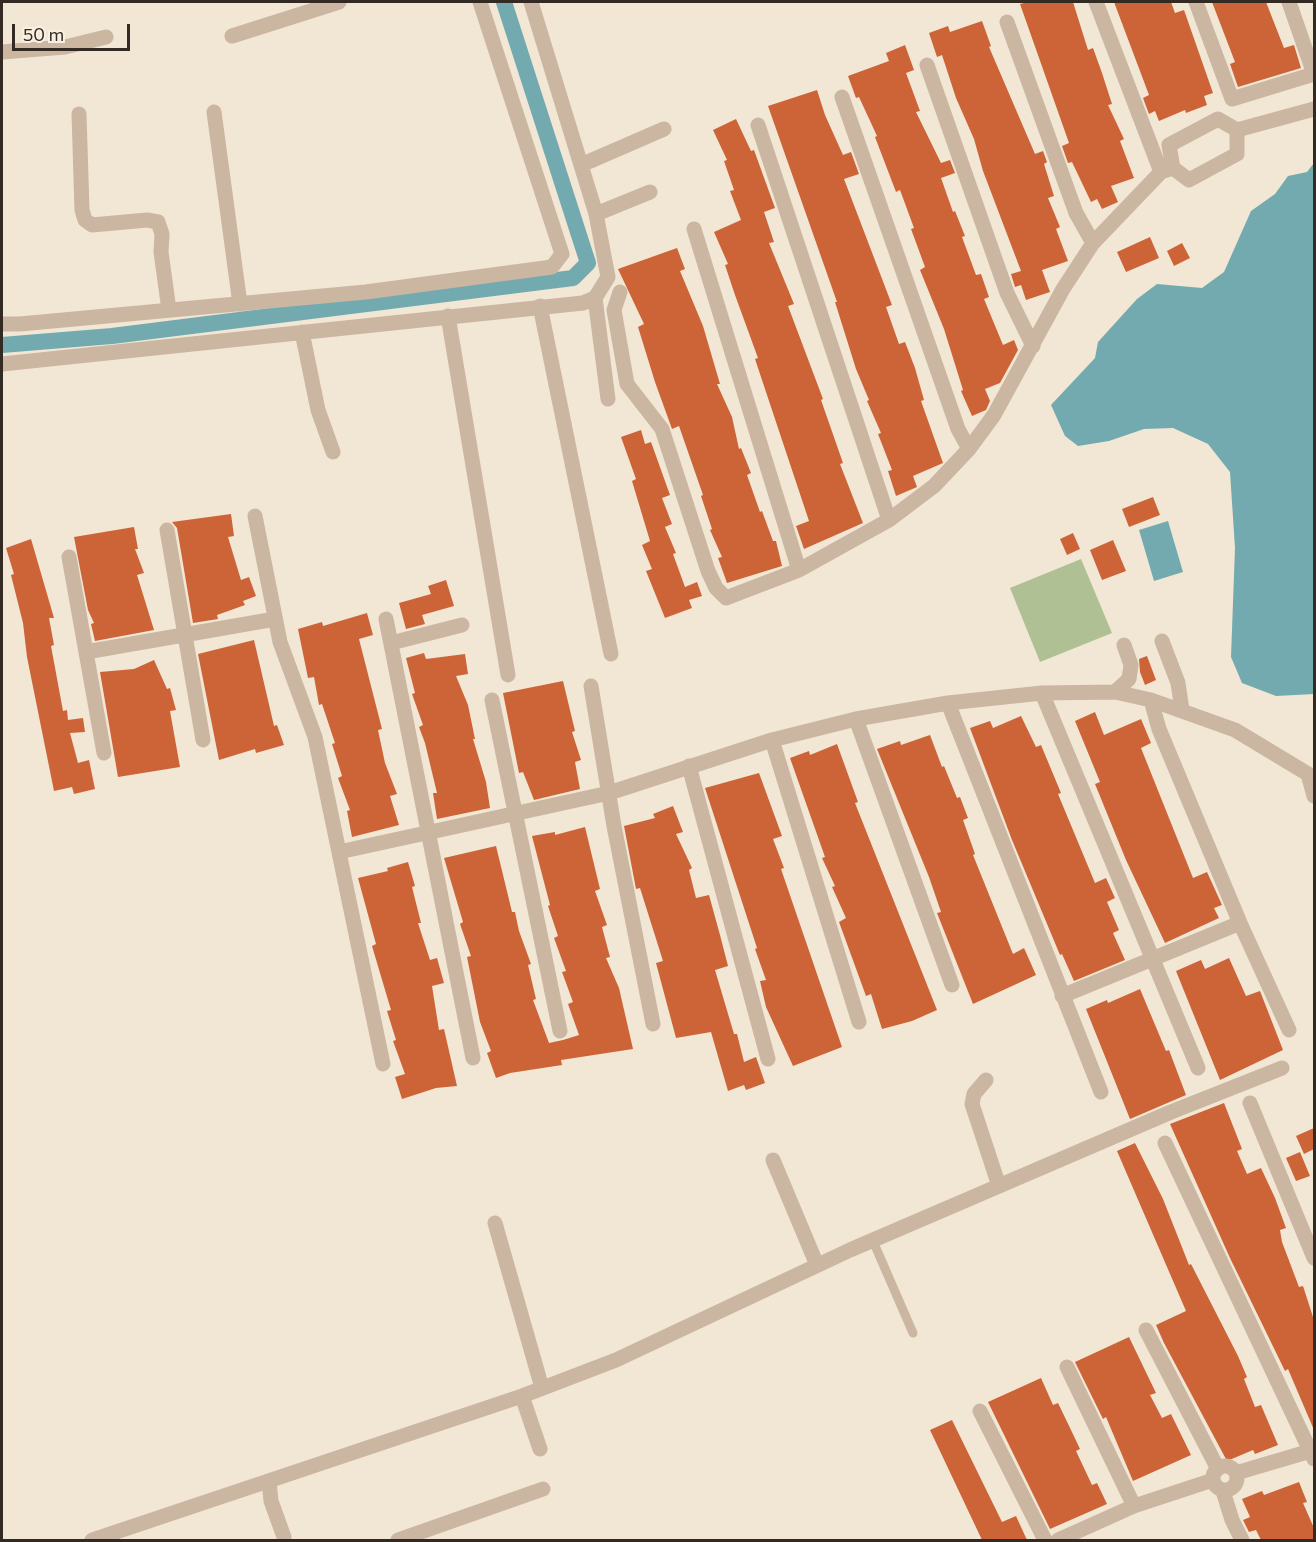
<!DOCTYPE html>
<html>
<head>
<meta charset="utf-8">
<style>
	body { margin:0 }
	#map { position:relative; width:1316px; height:1542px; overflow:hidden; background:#f2e6d5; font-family:Commissioner,sans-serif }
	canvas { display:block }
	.frame { position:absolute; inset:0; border:3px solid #342a24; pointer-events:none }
	.scale { position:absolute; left:12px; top:24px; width:118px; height:27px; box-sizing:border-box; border:3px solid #342a24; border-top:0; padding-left:8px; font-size:18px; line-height:21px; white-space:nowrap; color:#342a24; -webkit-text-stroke:4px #faf0e1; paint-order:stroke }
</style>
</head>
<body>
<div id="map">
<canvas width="1316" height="1542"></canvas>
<div class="frame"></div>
<div class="scale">50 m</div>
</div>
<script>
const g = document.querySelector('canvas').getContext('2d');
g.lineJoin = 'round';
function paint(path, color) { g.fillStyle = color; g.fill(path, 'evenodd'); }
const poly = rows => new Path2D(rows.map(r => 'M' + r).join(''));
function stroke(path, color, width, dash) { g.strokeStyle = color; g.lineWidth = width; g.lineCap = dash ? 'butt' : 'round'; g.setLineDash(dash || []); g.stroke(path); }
paint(poly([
	[1081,559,1112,633,1040,662,1010,588]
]), '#afc194');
paint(poly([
	[1314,163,1314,694,1276,696,1242,683,1231,657,1235,548,1230,472,1208,444,1173,428,1144,429,1109,441,1078,446,1065,436,1051,405,1095,358,1098,342,1137,299,1157,284,1202,288,1224,272,1251,211,1275,194,1288,176,1307,172],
	[1168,521,1183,572,1154,581,1139,530]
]), '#72aab0');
stroke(poly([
	[2,345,112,336,573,278,588,263,504,2]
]), '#72aab0', 16);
paint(poly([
	[1028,2,1073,2,1088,50,1093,48,1102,73,1112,104,1108,105,1124,139,1120,141,1134,178,1111,186,1118,202,1102,209,1097,199,1091,202,1072,162,1068,163,1062,146,1069,143,1020,4],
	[1114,2,1171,2,1175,13,1184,10,1213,93,1204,96,1207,105,1186,113,1185,110,1159,121,1155,111,1149,114,1143,98,1149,95],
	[1212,2,1266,2,1284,48,1294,45,1301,68,1238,87,1230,64,1235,62],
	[982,21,991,46,989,47,1035,154,1043,151,1047,162,1044,164,1054,196,1048,198,1060,227,1056,229,1068,261,1042,270,1050,292,1026,300,1021,285,1015,287,1011,274,1021,271,983,171,974,139,956,98,942,55,937,57,929,33,948,26,950,32],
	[905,45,914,70,906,73,920,111,916,112,941,163,950,160,955,173,941,178,953,212,955,211,965,236,962,237,976,275,981,274,989,297,984,299,1003,345,1014,340,1018,350,1000,383,985,389,990,401,986,410,972,416,961,391,963,390,944,329,920,270,925,267,911,229,914,228,900,190,896,192,875,137,877,136,859,97,856,98,848,76,889,61,886,53],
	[817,90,825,115,843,155,851,152,859,174,844,179,892,305,886,307,899,344,905,342,915,368,924,400,921,401,943,463,913,476,917,487,896,496,888,471,892,470,878,434,881,433,867,401,869,400,856,369,835,302,837,302,768,106],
	[736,119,751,151,754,150,775,208,764,212,774,242,769,243,794,304,788,306,823,399,821,400,843,463,840,464,863,523,804,549,796,526,809,521,755,359,758,358,735,295,725,265,728,264,714,232,741,220,730,191,734,190,724,161,727,160,713,130],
	[1150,237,1159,258,1126,272,1117,252],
	[1182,243,1190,258,1174,266,1167,251],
	[677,248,685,269,680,271,703,326,720,384,717,384,732,417,739,449,741,448,751,473,747,475,760,512,762,511,773,541,776,541,782,566,727,583,718,558,722,557,710,530,712,529,701,496,703,495,679,426,672,429,655,382,638,327,644,324,618,269],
	[641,430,645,444,651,442,670,495,662,498,672,524,665,527,676,553,673,554,685,587,697,582,702,596,689,600,692,608,665,618,646,571,652,569,642,545,650,541,632,481,636,479,621,437],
	[1153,497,1160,515,1129,527,1122,509],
	[231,514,234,536,228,537,241,580,249,577,256,596,243,601,245,605,217,615,218,619,193,623,177,528,172,522],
	[134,527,138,549,135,549,144,573,137,575,154,630,95,641,91,624,94,623,88,610,74,537],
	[1073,533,1080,549,1067,555,1060,539],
	[31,539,54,618,49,618,54,645,51,646,63,711,67,710,68,720,83,718,85,732,70,733,78,763,89,760,95,789,74,794,72,787,54,791,27,657,23,623,11,575,14,574,6,548],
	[1113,540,1126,571,1102,580,1090,550],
	[446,580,454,606,422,615,425,624,406,629,399,603,431,594,428,586],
	[367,613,373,635,359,639,382,729,378,730,385,763,397,794,390,796,399,825,352,837,347,811,350,810,338,778,342,776,332,744,335,743,322,704,319,705,314,677,308,678,298,629,322,622,323,626],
	[254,640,274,726,277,725,284,745,256,753,255,749,219,760,198,654],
	[424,653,426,659,465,654,468,674,456,676,468,705,475,739,473,739,486,782,490,808,437,819,433,793,437,793,425,743,419,727,423,725,412,694,415,693,406,658],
	[1147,656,1156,680,1145,685,1140,672,1139,659],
	[154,660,167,689,170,688,176,710,170,711,180,767,118,777,100,672,134,669],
	[563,681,575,731,572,732,581,760,575,762,580,789,534,800,523,772,519,773,503,693],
	[1095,712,1104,735,1141,719,1151,743,1141,748,1193,878,1207,872,1222,905,1214,908,1219,918,1165,943,1126,860,1095,784,1100,782,1075,721],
	[1021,716,1036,747,1041,745,1061,793,1058,794,1095,883,1106,878,1115,898,1107,902,1119,930,1113,933,1125,960,1074,981,1062,954,1060,955,1012,840,970,728,990,721,993,728],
	[930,735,942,767,944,766,957,798,960,797,968,818,963,820,975,854,973,855,1013,954,1024,948,1036,975,973,1004,937,913,941,912,929,877,877,749,900,741,901,745],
	[837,744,858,802,855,803,937,1010,912,1021,882,1029,871,994,866,996,839,922,846,918,832,887,835,886,822,858,825,857,790,758,809,751,810,755],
	[759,773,782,836,773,839,784,868,781,869,842,1047,793,1066,766,1007,760,981,766,980,755,949,757,948,705,788],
	[673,806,683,832,676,834,692,868,689,870,696,898,709,895,720,935,728,966,715,970,734,1034,737,1034,744,1062,756,1057,765,1083,746,1090,744,1085,728,1091,711,1032,676,1038,656,963,663,961,640,888,636,889,624,826,655,818,653,814],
	[585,827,600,889,595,891,607,925,602,927,610,957,606,958,619,988,633,1049,561,1060,562,1065,510,1073,496,1078,487,1053,491,1051,480,1022,467,957,471,956,460,924,463,922,444,858,496,846,512,912,515,912,519,931,531,964,528,965,536,999,533,1000,549,1043,563,1040,579,1035,568,1004,573,1002,562,972,566,971,554,938,558,936,548,906,550,905,532,836,555,832,555,835],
	[408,862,415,886,412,887,421,923,418,923,430,960,437,958,444,983,432,986,439,1030,444,1029,457,1086,436,1088,402,1099,395,1077,405,1074,393,1041,396,1040,387,1011,391,1010,372,946,376,944,358,878,388,871,387,868],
	[1229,958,1246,996,1260,991,1283,1050,1220,1080,1176,971,1201,960,1205,969],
	[1140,989,1166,1051,1169,1050,1186,1095,1130,1119,1086,1009,1107,1000,1108,1003],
	[1224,1103,1242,1149,1237,1151,1247,1174,1261,1168,1275,1198,1286,1228,1280,1230,1282,1242,1299,1287,1303,1286,1314,1320,1314,1430,1288,1369,1285,1371,1230,1258,1170,1124],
	[1314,1128,1314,1149,1304,1154,1296,1136],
	[1135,1143,1163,1199,1189,1265,1191,1264,1238,1356,1247,1377,1244,1379,1255,1407,1261,1405,1278,1445,1255,1454,1253,1450,1227,1461,1164,1343,1156,1325,1186,1311,1117,1151],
	[1300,1152,1310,1176,1296,1181,1286,1158],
	[1129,1337,1156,1393,1150,1395,1162,1418,1171,1414,1191,1455,1133,1481,1106,1417,1103,1419,1075,1362],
	[1041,1378,1053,1405,1058,1403,1071,1430,1080,1449,1076,1451,1092,1485,1097,1483,1107,1504,1050,1529,988,1402],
	[952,1420,1002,1522,1016,1516,1027,1540,982,1540,930,1430],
	[1299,1482,1307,1502,1303,1503,1314,1528,1314,1540,1261,1540,1256,1530,1249,1532,1243,1520,1250,1517,1242,1499,1262,1491,1264,1495]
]), '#cd6437');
stroke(poly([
	[873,1241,913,1333]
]), '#cab6a1', 9);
stroke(poly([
	[1096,2,1161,172],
	[1196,2,1232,99,1314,74],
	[1289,2,1314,74],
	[1007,22,1076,213,1093,243],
	[232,36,339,2],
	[2,52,65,47,106,37],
	[927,65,1007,293,1033,346],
	[842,97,958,429,969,449],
	[214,112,240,304],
	[79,114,82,210,85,220,92,225,147,220,158,222,162,234,161,252,169,310],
	[758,125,889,520],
	[1237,130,1237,154,1189,180,1173,168,1169,145,1218,119,1237,130,1314,109],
	[581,165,664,129],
	[596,214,650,192],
	[694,229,799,570],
	[620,292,614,310,627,384,662,429,708,571,716,588,726,598,799,570,889,520,934,486,969,449,994,415,1063,289,1093,243,1161,172,1173,168],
	[595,298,608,399],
	[540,306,611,654],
	[448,316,508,675],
	[2,324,20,324,366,292,552,267,562,254,480,2],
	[302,332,318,410,333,452],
	[2,364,583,303,595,298,608,277,596,214,531,2],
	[255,516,280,642,315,737,383,1064],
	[167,530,203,740],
	[69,557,104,753],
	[386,619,473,1058],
	[1162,641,1178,683,1182,710],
	[391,643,462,625],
	[86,652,275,619],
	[591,686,614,826,653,1024],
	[1115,692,1129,679,1131,665,1124,645],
	[1042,693,1198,1068],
	[492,700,560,1031],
	[1151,700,1159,729,1240,923,1289,1030],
	[948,703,1101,1092],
	[856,719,952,985],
	[772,740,859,1022],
	[689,766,768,1059],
	[339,852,609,793,772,740,856,719,948,703,1042,693,1115,692,1151,700,1235,730,1308,774,1314,796],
	[1062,996,1240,923],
	[986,1080,974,1094,972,1104,999,1186],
	[1250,1103,1314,1258],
	[1165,1143,1314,1459],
	[773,1160,817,1265],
	[495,1223,542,1388],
	[1146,1330,1218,1469],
	[1067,1367,1134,1506],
	[522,1396,540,1449],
	[980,1411,1045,1540],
	'1213 1478a12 12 0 1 1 24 0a12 12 0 1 1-24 0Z',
	[1236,1473,1314,1450],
	[269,1481,271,1501,284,1537],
	[1223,1491,1232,1520,1242,1540],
	[92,1540,522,1396,616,1360,850,1250,1171,1112,1282,1068],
	[398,1540,543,1489],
	[1058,1540,1134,1506,1213,1480]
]), '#cab6a1', 15);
</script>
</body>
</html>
